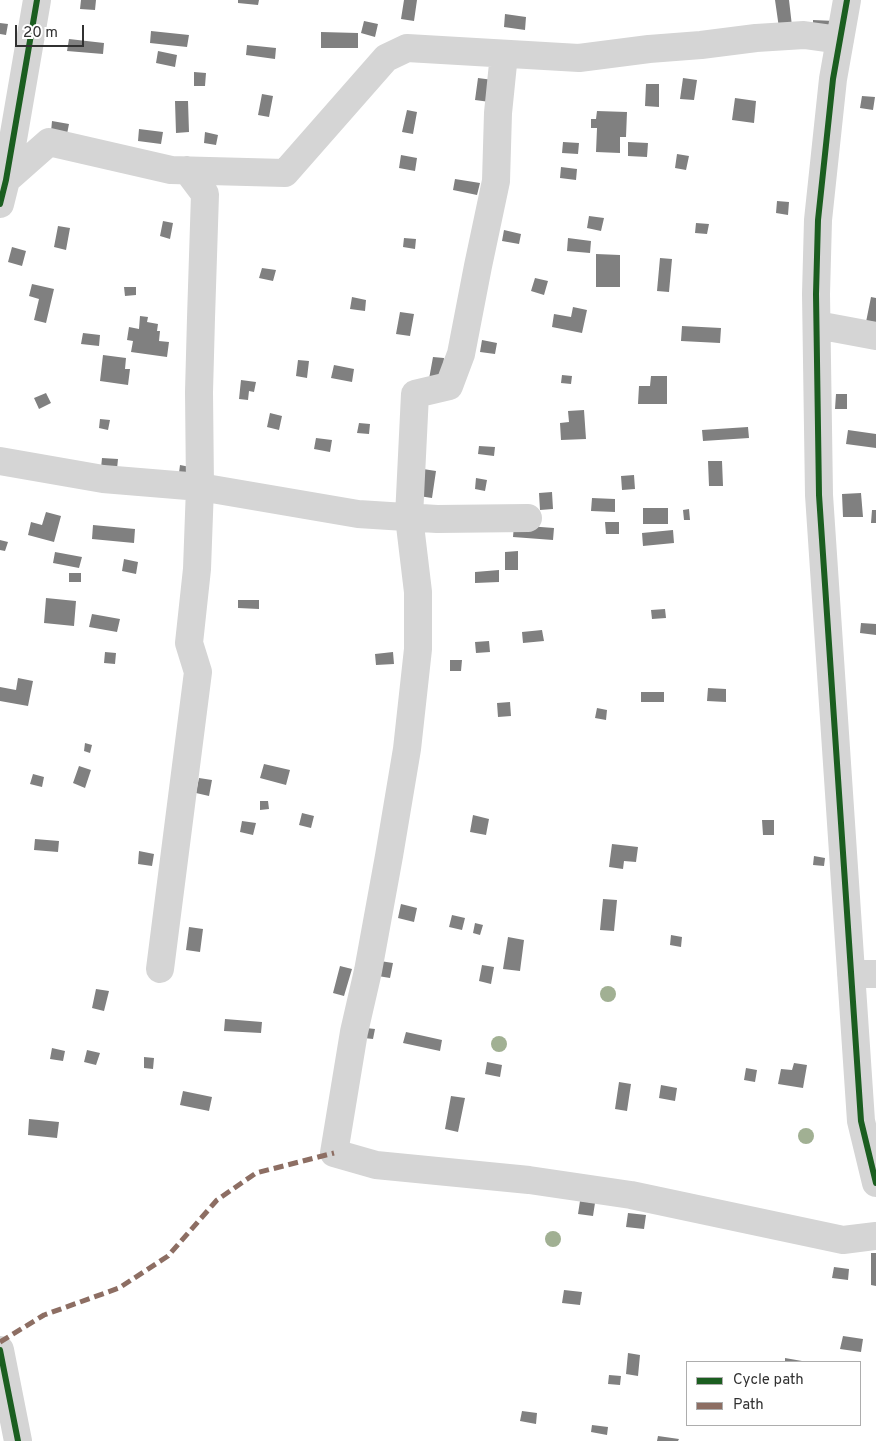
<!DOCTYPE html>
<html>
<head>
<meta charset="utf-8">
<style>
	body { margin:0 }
	#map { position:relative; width:876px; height:1441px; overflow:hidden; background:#fff; font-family:Overpass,sans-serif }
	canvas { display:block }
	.legend { position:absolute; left:686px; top:1361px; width:175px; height:65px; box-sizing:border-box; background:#fff; border:1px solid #adadad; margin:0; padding:6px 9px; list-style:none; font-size:15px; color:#313131 }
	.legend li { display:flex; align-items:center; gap:10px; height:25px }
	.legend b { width:25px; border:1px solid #adadad }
	.scale { position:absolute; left:15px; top:25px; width:69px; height:22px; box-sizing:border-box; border:2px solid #313131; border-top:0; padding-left:6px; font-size:15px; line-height:18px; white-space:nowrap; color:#313131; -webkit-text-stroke:4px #fff; paint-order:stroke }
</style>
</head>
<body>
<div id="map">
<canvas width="876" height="1441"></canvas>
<ul class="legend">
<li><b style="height:6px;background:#1b5e20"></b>Cycle path</li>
<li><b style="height:6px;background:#8d6e63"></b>Path</li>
</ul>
<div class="scale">20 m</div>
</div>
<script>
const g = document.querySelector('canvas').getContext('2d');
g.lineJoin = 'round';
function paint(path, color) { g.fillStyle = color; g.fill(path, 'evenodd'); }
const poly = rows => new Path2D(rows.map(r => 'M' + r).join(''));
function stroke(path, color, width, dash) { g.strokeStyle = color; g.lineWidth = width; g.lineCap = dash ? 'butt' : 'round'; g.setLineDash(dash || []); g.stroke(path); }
paint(poly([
	[81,0,96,0,95,10,80,9],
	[238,0,259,0,258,5,238,3],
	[404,0,417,0,414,21,401,19],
	[775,0,789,0,792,26,779,28],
	[505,14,526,17,525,30,504,27],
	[813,20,835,21,835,29,813,28],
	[364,21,378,24,375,37,361,33],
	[0,23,8,24,6,35,0,34],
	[151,31,189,35,187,47,150,43],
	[321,32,358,33,358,48,321,48],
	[69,39,104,43,103,54,67,51],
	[247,45,276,48,275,59,246,55],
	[158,51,177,55,175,67,156,63],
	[194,72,206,73,205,86,194,86],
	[478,78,493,80,490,102,475,100],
	[683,78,697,80,694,100,680,99],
	[646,84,659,84,659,107,645,106],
	[262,94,273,96,269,117,258,115],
	[862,96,875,97,873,110,860,108],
	[735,98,756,101,754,123,732,120],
	[175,101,188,101,189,132,176,133],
	[407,110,417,112,413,134,402,132],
	[597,111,627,112,626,137,620,137,620,153,596,152,597,128,591,128,591,119,596,119],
	[52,121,69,124,67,134,51,132],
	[139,129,163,132,161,144,138,141],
	[205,132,218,135,216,145,204,143],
	[563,142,579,143,578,154,562,153],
	[628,142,648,143,647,157,628,156],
	[677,154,689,156,686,170,675,168],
	[401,155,417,158,415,171,399,168],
	[561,167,577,169,576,180,560,178],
	[455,179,480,183,477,195,453,190],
	[777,201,789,202,788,215,776,213],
	[589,216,604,218,601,231,587,228],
	[163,221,173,223,170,239,160,236],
	[696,223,709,224,707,234,695,233],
	[58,226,70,228,66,250,54,247],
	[504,230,521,234,519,244,502,241],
	[404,238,416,239,415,249,403,247],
	[568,238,591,241,590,253,567,251],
	[12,247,26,251,22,266,8,262],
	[596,254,620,255,620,287,596,287],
	[660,258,672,259,669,292,657,291],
	[262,268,276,270,273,281,259,278],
	[535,278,548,281,544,295,531,291],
	[32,284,54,289,46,323,34,320,39,299,29,296],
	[124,287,136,287,136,295,125,296],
	[352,297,366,300,365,311,350,309],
	[871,297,876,298,876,329,865,327],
	[573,307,587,310,582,333,552,327,554,314,571,317],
	[400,312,414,314,410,336,396,334],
	[140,316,148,317,147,322,158,324,157,331,160,331,159,341,169,342,167,357,131,352,133,341,127,340,129,327,139,329],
	[682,326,721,328,720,343,681,341],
	[83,333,100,335,99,346,81,344],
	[482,340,497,343,495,354,480,352],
	[103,355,126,358,125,369,130,369,128,385,100,381],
	[433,357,444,358,442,381,429,379],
	[298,360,309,361,307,378,296,376],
	[334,365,354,369,352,382,331,378],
	[562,375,572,376,571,384,561,383],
	[651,376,667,376,667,404,638,404,639,386,650,386],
	[241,380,256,382,254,392,249,391,248,400,239,399],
	[46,393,51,403,39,409,34,398],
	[836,394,847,394,847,409,835,409],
	[584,410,586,439,561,440,560,423,569,422,568,411],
	[270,413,282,416,279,430,267,427],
	[100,419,110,420,108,430,99,428],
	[359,423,370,424,369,434,357,433],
	[748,427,749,438,703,441,702,430],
	[848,430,876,434,876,448,846,444],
	[316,438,332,440,330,452,314,449],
	[479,446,495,447,494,456,478,454],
	[102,458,118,459,117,469,101,468],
	[708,461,722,461,723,486,709,486],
	[180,465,190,467,189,482,178,481],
	[423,469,436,471,432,498,419,496],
	[634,475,635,489,622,490,621,476],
	[476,478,487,480,485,491,475,489],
	[552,492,553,509,540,510,539,493],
	[861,493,863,517,843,517,842,494],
	[592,498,615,499,615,512,591,511],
	[643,508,668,508,668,524,643,524],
	[689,509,690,520,684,520,683,510],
	[872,510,876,510,876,523,871,523],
	[46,512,61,516,54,542,28,535,31,522,42,525],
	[605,522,619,522,619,534,606,534],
	[93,525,135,529,134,543,92,539],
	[514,525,554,528,553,540,513,537],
	[673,530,674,543,643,546,642,533],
	[0,540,8,542,5,551,0,550],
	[518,551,518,570,505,570,505,552],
	[55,552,82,557,79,568,53,563],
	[124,559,138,562,136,574,122,571],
	[499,570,499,582,475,583,475,572],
	[69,573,81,573,81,582,69,582],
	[46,598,76,601,74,626,44,623],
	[238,600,259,600,259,609,238,608],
	[665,609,666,618,652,619,651,610],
	[92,614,120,619,117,632,89,627],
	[861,623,876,624,876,635,860,633],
	[542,630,544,641,523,643,522,632],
	[489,641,490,652,476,653,475,642],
	[105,652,116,653,115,664,104,663],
	[393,652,394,664,376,665,375,654],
	[450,660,462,660,461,671,450,671],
	[18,678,33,681,28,706,0,701,0,687,16,690],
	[708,688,726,689,726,702,707,701],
	[641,692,664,692,664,702,641,702],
	[510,702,511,716,498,717,497,703],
	[597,708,607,710,606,720,595,718],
	[85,743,92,745,90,753,84,751],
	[264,764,290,770,286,785,260,778],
	[79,766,91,770,85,788,73,783],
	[33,774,44,777,42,787,30,784],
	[199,778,212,780,209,796,196,793],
	[260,801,268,801,269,809,260,810],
	[302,813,314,816,311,828,299,825],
	[473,815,489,819,486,835,470,832],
	[762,820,774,820,774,835,763,835],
	[242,821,256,823,253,835,240,832],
	[35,839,59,841,58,852,34,850],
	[612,844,638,847,636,862,624,861,623,869,609,867],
	[139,851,154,854,152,866,138,864],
	[814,856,825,858,824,866,813,865],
	[603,899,617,900,614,931,600,930],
	[401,904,417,908,414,922,398,918],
	[452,915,465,918,462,930,449,927],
	[475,923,483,925,480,935,473,933],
	[189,927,203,929,200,952,186,950],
	[671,935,682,937,681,947,670,945],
	[508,937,524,940,520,971,503,969],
	[380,961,393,963,390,978,378,976],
	[482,965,494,967,491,984,479,981],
	[340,966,352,969,344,996,333,993],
	[96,989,109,991,104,1011,92,1008],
	[225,1019,262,1022,261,1033,224,1031],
	[366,1028,375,1029,373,1039,364,1038],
	[406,1032,442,1040,440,1051,403,1043],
	[52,1048,65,1051,63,1061,50,1059],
	[87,1050,100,1053,96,1065,84,1062],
	[144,1057,154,1058,153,1069,144,1068],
	[487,1062,502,1065,500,1077,485,1074],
	[794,1063,807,1065,803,1088,778,1084,781,1069,792,1070],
	[746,1068,757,1070,755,1082,744,1080],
	[619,1082,631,1084,627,1111,615,1109],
	[661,1085,677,1088,675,1101,659,1098],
	[183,1091,212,1097,209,1111,180,1105],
	[451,1096,465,1098,458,1132,445,1129],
	[29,1119,59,1122,57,1138,28,1135],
	[580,1201,595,1203,593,1216,578,1214],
	[628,1213,646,1215,644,1229,626,1227],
	[871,1253,876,1253,876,1286,871,1285],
	[834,1267,849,1269,848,1280,832,1278],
	[564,1290,582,1292,580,1305,562,1303],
	[843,1336,863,1339,861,1352,840,1349],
	[628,1353,640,1355,638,1376,626,1374],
	[785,1358,802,1361,802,1362,785,1362],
	[609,1375,621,1376,620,1385,608,1384],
	[522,1411,537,1413,536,1424,520,1421],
	[592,1425,608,1427,607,1435,591,1432],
	[658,1436,679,1439,678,1441,657,1441]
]), '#808080');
stroke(poly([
	[847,0,833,79,818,220,816,294,819,495,861,1121,876,1183],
	[504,54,498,113,496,181,478,266,461,354,449,386,415,394,409,517,418,592,418,649,407,749,389,856,368,971,354,1032,334,1153,376,1165,529,1180,631,1195,843,1240,876,1236],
	[0,180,6,180,49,142,171,170,285,173,386,58,407,48,579,58,649,49,701,45,756,38,804,35,840,40],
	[0,204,6,180,37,0],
	[817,325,876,336],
	[0,461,103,479,200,487,358,514,437,519,528,518],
	[160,969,198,672,189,643,197,569,200,487,199,392,201,318,205,194,187,170],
	[851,974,876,974],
	[0,1350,18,1441]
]), '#d5d5d5', 28);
stroke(poly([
	[0,1342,44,1315,119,1288,168,1256,217,1200,256,1173,334,1153]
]), '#8d6e63', 5, [10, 5]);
stroke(poly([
	[847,0,833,79,818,220,816,294,819,495,861,1121,876,1183],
	[0,204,6,180,37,0],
	[0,1350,18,1441]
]), '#1b5e20', 6);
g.fillStyle = '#a1b093';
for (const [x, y] of [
	[608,994],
	[499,1044],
	[806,1136],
	[553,1239]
]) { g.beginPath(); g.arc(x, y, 8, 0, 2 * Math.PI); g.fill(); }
</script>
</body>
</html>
